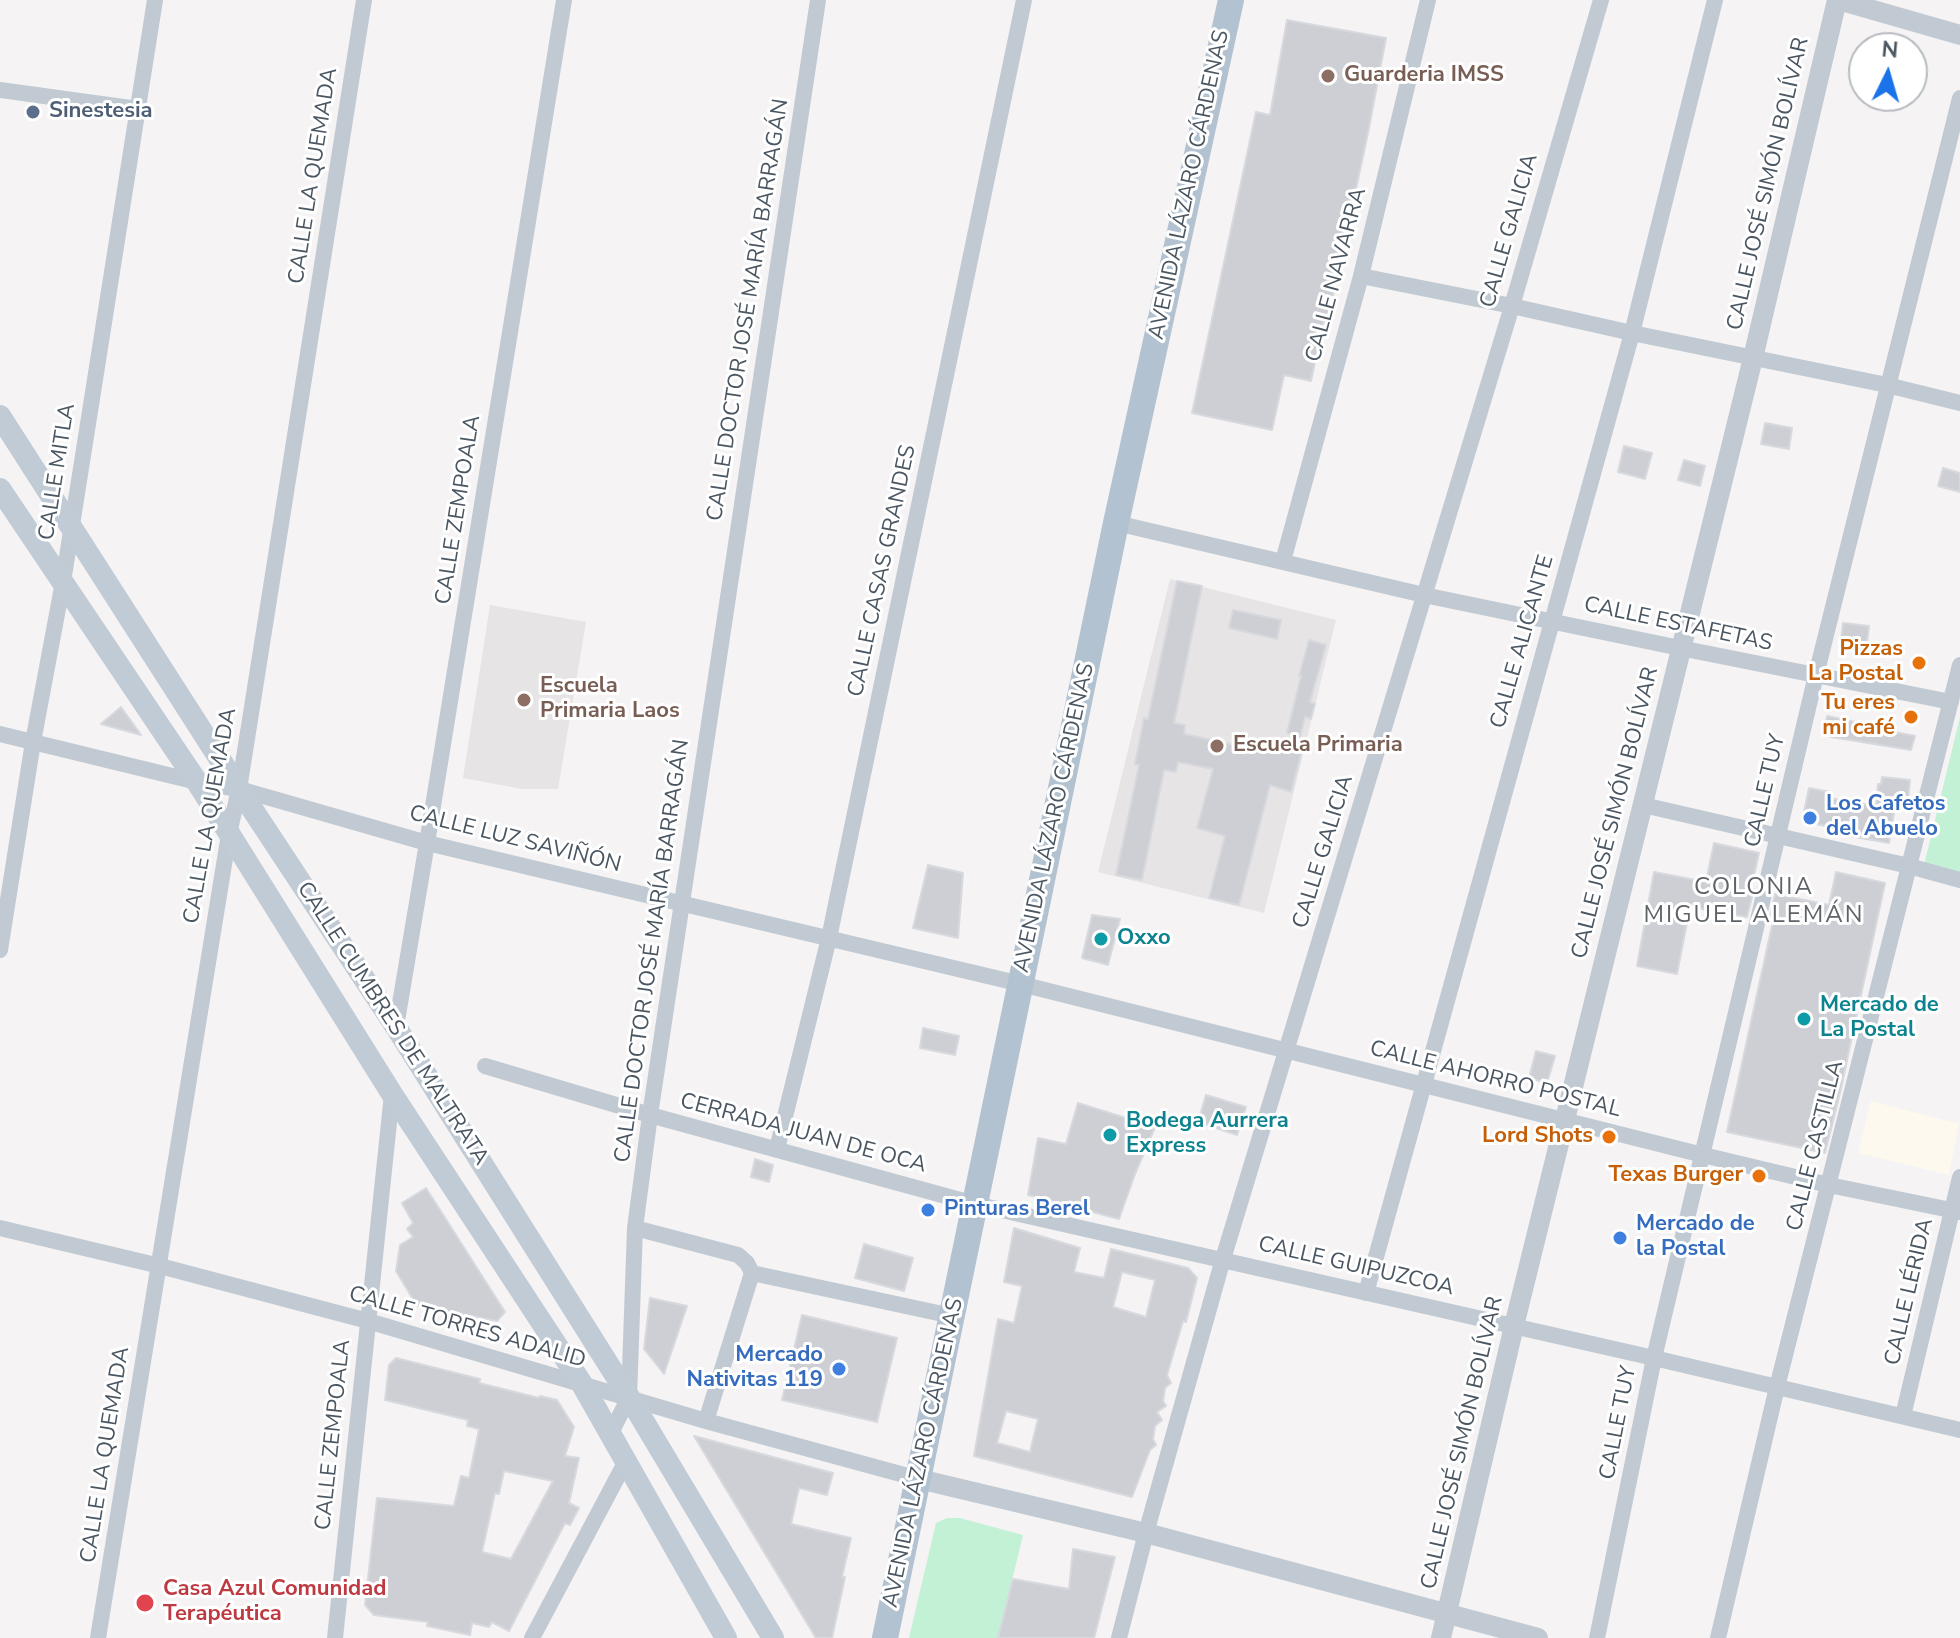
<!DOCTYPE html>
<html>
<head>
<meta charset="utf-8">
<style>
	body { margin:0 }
	#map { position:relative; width:1960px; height:1638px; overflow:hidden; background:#f5f3f3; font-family:"Nunito Sans",sans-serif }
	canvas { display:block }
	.north { position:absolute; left:1848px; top:32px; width:80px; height:80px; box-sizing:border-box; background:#fff; border:2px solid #b7bbc0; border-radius:50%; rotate:5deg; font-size:22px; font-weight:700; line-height:32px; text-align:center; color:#4a5661 }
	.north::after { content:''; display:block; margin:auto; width:28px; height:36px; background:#1a73e8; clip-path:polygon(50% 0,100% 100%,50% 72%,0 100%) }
</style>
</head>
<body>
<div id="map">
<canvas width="1960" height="1638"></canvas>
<div class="north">N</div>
</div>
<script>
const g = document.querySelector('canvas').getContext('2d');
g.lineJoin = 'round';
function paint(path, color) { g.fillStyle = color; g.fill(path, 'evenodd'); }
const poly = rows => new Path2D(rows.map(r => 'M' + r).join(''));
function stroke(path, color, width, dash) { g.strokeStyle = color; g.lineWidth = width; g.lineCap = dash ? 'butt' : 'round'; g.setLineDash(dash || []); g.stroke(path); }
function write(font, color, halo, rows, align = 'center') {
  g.font = font + ' "Nunito Sans",sans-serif'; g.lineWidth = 6; g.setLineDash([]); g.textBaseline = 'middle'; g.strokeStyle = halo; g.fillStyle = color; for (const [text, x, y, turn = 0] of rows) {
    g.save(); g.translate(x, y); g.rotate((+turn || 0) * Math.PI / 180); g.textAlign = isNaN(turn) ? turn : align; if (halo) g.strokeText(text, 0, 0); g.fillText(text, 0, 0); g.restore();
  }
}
paint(poly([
	[1871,1101,1959,1124,1949,1175,1858,1153]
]), '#fdf9ef');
paint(poly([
	[1170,579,1336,620,1264,913,1098,872],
	[490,605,586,622,558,789,522,789,463,778]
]), '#e6e4e5');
paint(poly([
	[1960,717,1960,875,1924,865],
	[947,1518,960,1518,1023,1535,998,1638,909,1638,936,1523]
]), '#c3f1d5');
const building = poly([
	[1287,20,1386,38,1368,133,1327,324,1323,323,1311,381,1284,375,1272,430,1192,413,1256,112,1270,115,1287,20],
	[1765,423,1792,428,1789,449,1761,444,1765,423],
	[1624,446,1652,453,1645,479,1618,472,1624,446],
	[1684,460,1705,466,1700,486,1678,480,1684,460],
	[1943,468,1960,473,1960,492,1938,486,1943,468],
	[1177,581,1202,586,1174,723,1185,725,1184,734,1231,744,1304,743,1291,792,1270,785,1239,905,1209,898,1225,836,1197,828,1213,769,1178,762,1176,772,1164,770,1142,880,1116,875,1139,765,1135,764,1144,718,1148,719,1177,581],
	[1233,610,1281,620,1277,639,1229,628,1233,610],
	[1843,623,1869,626,1866,651,1840,648,1843,623],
	[1309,640,1326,645,1310,702,1315,704,1311,719,1305,717,1300,737,1287,733,1301,676,1299,676,1309,640],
	[121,707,141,735,101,724,121,707],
	[1827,716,1870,725,1869,727,1915,736,1911,750,1831,737,1831,735,1824,733,1827,716],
	[1882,777,1910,780,1908,801,1896,800,1889,843,1838,834,1839,829,1802,821,1809,788,1830,792,1829,798,1876,806,1878,784,1881,784,1882,777],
	[1714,843,1759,853,1751,889,1754,889,1747,917,1690,907,1677,974,1637,966,1654,872,1706,882,1714,843],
	[928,865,963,873,958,938,913,928,928,865],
	[1836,872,1885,883,1840,1093,1825,1153,1727,1132,1773,921,1769,921,1775,894,1829,905,1836,872],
	[1092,915,1120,919,1108,965,1082,958,1092,915],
	[923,1028,959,1036,955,1055,920,1048,923,1028],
	[1536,1051,1555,1056,1547,1083,1529,1078,1536,1051],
	[1206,1095,1246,1107,1237,1135,1198,1122,1206,1095],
	[1078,1103,1155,1127,1135,1174,1119,1219,1028,1195,1038,1138,1066,1144,1078,1103],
	[755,1159,773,1165,769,1182,751,1177,755,1159],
	[426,1188,505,1312,497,1321,417,1306,396,1271,400,1245,413,1237,407,1229,413,1223,402,1203,426,1188],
	[1014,1228,1080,1248,1074,1272,1104,1278,1111,1249,1188,1268,1197,1278,1186,1322,1183,1321,1167,1375,1171,1383,1165,1388,1163,1401,1166,1406,1157,1412,1162,1420,1155,1426,1153,1439,1156,1445,1150,1450,1132,1497,974,1456,998,1319,1014,1323,1022,1286,1004,1282,1014,1228],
	[1122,1272,1155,1280,1146,1317,1113,1307,1122,1272],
	[1006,1411,1038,1419,1030,1452,997,1443,1006,1411],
	[864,1244,913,1258,904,1291,855,1278,864,1244],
	[650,1298,687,1306,664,1374,644,1349,650,1298],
	[802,1315,897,1338,877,1422,782,1400,802,1315],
	[396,1358,480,1379,479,1383,539,1398,540,1396,557,1400,574,1427,565,1456,579,1458,569,1503,579,1508,570,1525,565,1523,509,1631,492,1622,489,1627,472,1623,470,1635,427,1626,428,1622,374,1615,365,1605,377,1498,454,1506,461,1476,469,1478,479,1429,467,1426,468,1420,385,1400,389,1365,396,1358],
	[504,1471,553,1481,511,1559,482,1552,495,1493,499,1494,504,1471],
	[694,1436,833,1473,827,1495,799,1488,791,1524,851,1538,842,1577,845,1577,832,1638,816,1638,694,1436],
	[1073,1549,1115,1557,1094,1638,998,1638,1013,1579,1069,1589,1073,1549]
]);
paint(building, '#cdcfd5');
stroke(building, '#d7d9de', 2);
stroke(poly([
	[0,90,138,109],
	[1361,276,1512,306,1632,333,1887,385,1960,403],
	[1116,523,1424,595,1680,648,1951,702],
	[1283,561,1361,276,1428,0],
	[0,734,197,782,239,789,427,843,1021,984,1703,1155,1829,1185,1960,1212],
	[1643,805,1909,866,1960,880],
	[0,950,33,742,63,582,155,0],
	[396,1027,427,843,564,0],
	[485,1066,650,1115,975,1204,1654,1358,1960,1430],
	[777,1149,829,938,1024,0],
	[0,1228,160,1266,368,1321,706,1421,919,1479],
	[635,1228,738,1255,747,1263,752,1273,952,1316],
	[1366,1293,1632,333,1715,0],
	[1903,1416,1960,1177],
	[706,1421,752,1273],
	[611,1433,629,1397,635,1228,650,1115,818,0],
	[98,1638,229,834,239,789,364,0],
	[335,1638,392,1094],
	[532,1638,626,1461],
	[1119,1638,1146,1533,1223,1259,1512,306,1601,0],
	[1597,1638,1654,1358,1816,675,1960,98],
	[1718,1638,1777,1387,1960,665]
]), '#c1cad2', 16);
stroke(poly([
	[1838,0,1960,35],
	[919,1479,1146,1533,1538,1638],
	[1441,1638,1514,1326,1753,358,1837,0]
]), '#c1cad2', 20);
stroke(poly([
	[0,416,239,789,396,1027,629,1397,773,1638],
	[0,489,197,782,392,1094,582,1384,726,1638]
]), '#c1cbd6', 22);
stroke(poly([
	[885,1638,1116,523,1231,0]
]), '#b3c2d1', 26);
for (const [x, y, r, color] of [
	[1328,76,8,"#8d6e63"],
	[33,112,8,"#5c6f8a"],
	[1919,663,8,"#e8710a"],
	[524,700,8,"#8d6e63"],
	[1911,717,8,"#e8710a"],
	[1217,746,8,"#8d6e63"],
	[1810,818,8,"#3f7fe0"],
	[1101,939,8,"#0f9aa8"],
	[1804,1019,8,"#0f9aa8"],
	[1110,1135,8,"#0f9aa8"],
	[1609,1137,8,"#e8710a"],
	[1759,1176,8,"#e8710a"],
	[928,1210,8,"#3f7fe0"],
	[1620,1238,8,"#3f7fe0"],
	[839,1369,8,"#3f7fe0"],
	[145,1603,10,"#e0444e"]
]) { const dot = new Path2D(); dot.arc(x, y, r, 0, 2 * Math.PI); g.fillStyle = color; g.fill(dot); stroke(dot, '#fff', 3); }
write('bold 22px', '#785e54', '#fff', [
	["Guarderia IMSS",1344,76],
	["Escuela",540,687],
	["Primaria Laos",540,712],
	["Escuela Primaria",1233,746]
], 'left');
write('bold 22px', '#4e5e75', '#fff', [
	["Sinestesia",49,112]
], 'left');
write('22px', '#4a5661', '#fff', [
	["CALLE LA QUEMADA",314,176,-81],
	["CALLE JOSÉ SIMÓN BOLÍVAR",1769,184,-77],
	["AVENIDA LÁZARO CÁRDENAS",1190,185,-78],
	["CALLE GALICIA",1510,231,-74],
	["CALLE NAVARRA",1337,275,-75],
	["CALLE DOCTOR JOSÉ MARÍA BARRAGÁN",749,310,-81],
	["CALLE MITLA",58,472,-81],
	["CALLE ZEMPOALA",459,510,-81],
	["CALLE CASAS GRANDES",883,571,-78],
	["CALLE ESTAFETAS",1678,625,12],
	["CALLE ALICANTE",1523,642,-74],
	["CALLE TUY",1766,791,-77],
	["CALLE JOSÉ SIMÓN BOLÍVAR",1616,813,-76],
	["CALLE LA QUEMADA",211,816,-80],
	["AVENIDA LÁZARO CÁRDENAS",1055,818,-78],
	["CALLE LUZ SAVIÑÓN",515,840,14],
	["CALLE GALICIA",1324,852,-73],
	["CALLE DOCTOR JOSÉ MARÍA BARRAGÁN",653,951,-82],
	["CALLE CUMBRES DE MALTRATA",392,1024,57],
	["CALLE AHORRO POSTAL",1495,1080,14],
	["CERRADA JUAN DE OCA",803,1134,15],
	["CALLE CASTILLA",1816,1146,-76],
	["CALLE GUIPUZCOA",1356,1267,13],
	["CALLE LÉRIDA",1910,1292,-77],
	["CALLE TORRES ADALID",467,1328,16],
	["CALLE TUY",1619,1423,-79],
	["CALLE ZEMPOALA",334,1435,-84],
	["CALLE JOSÉ SIMÓN BOLÍVAR",1463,1443,-77],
	["AVENIDA LÁZARO CÁRDENAS",924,1453,-78],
	["CALLE LA QUEMADA",106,1455,-81]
]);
write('bold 22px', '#c56008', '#fff', [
	["Pizzas",1903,650],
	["La Postal",1903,675],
	["Tu eres",1895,704],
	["mi café",1895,729],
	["Lord Shots",1593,1137],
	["Texas Burger",1743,1176]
], 'right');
write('bold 22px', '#366cbe', '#fff', [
	["Los Cafetos",1826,805],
	["del Abuelo",1826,830],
	["Pinturas Berel",944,1210],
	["Mercado de",1636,1225],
	["la Postal",1636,1250],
	["Mercado",823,1356,"right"],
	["Nativitas 119",823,1381,"right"]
], 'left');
write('bold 22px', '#0d838f', '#fff', [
	["Oxxo",1117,939],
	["Mercado de",1820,1006],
	["La Postal",1820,1031],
	["Bodega Aurrera",1126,1122],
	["Express",1126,1147]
], 'left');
write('bold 22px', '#be3a42', '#fff', [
	["Casa Azul Comunidad",163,1590],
	["Terapéutica",163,1615]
], 'left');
g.letterSpacing = '2px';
write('24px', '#5f6368', '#fff', [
	["COLONIA",1754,888],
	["MIGUEL ALEMÁN",1754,916]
]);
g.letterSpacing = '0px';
</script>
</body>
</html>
